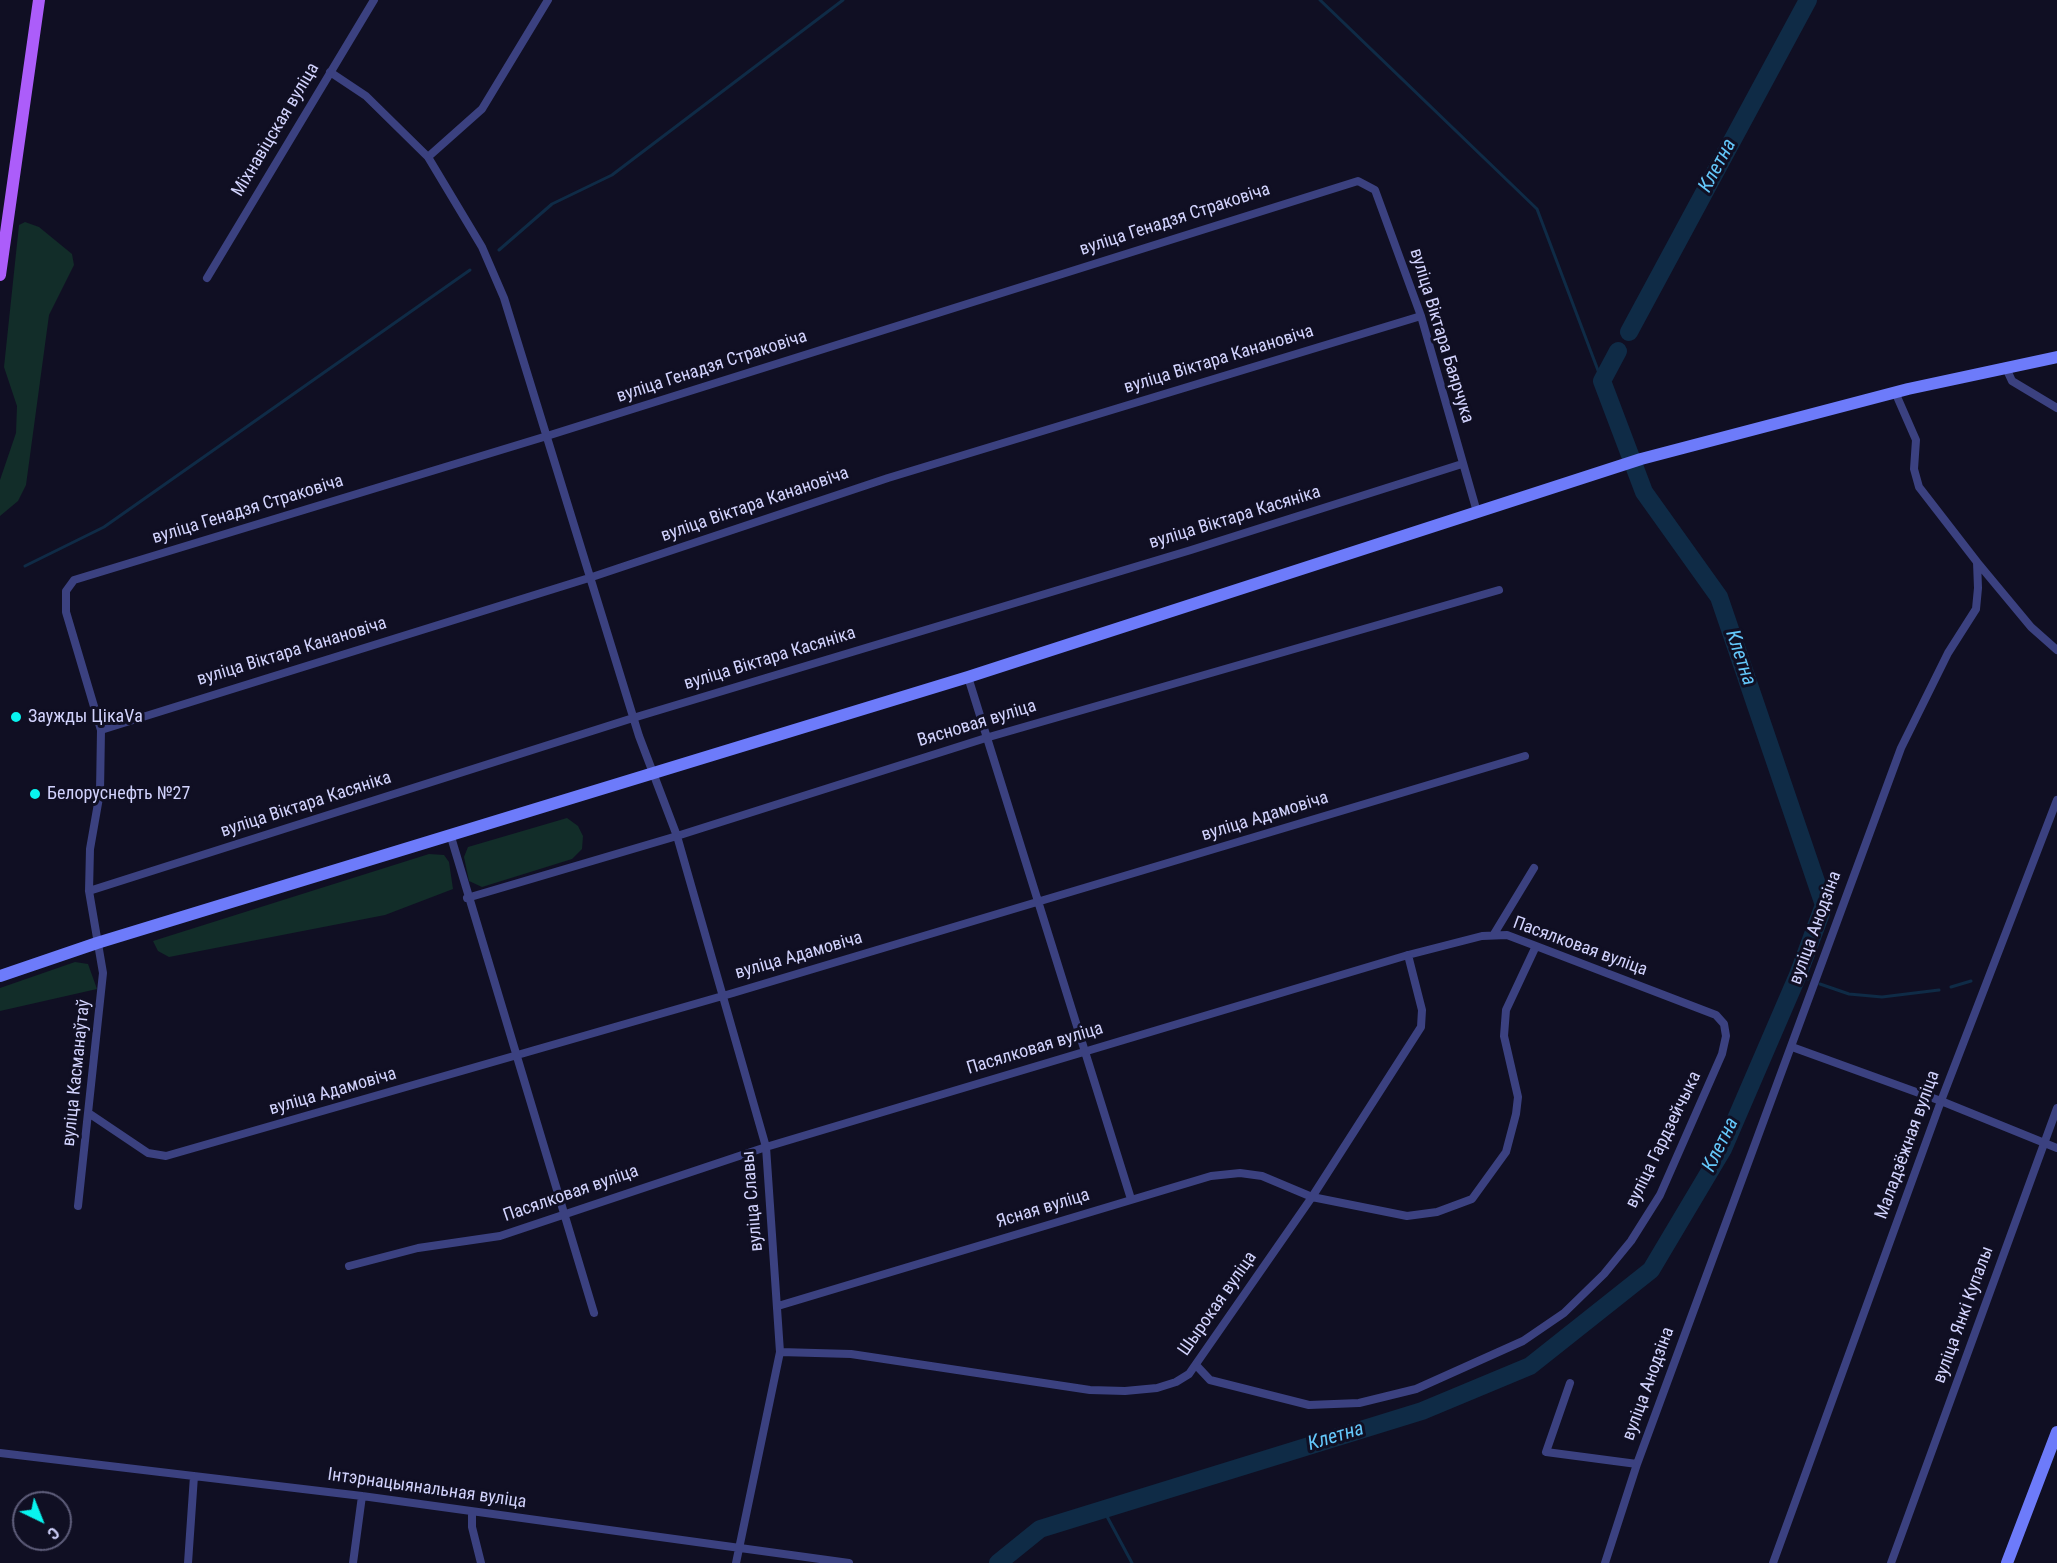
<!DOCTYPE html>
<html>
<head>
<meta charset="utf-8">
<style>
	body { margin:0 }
	#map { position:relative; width:2057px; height:1563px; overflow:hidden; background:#100f23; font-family:"Roboto Condensed",sans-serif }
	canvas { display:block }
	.north { position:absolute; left:12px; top:1491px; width:60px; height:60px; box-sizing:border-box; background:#100f23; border:2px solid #5e5d7a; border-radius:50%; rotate:137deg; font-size:16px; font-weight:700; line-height:24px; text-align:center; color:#d2d3fd }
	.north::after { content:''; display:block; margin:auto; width:21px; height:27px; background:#08f4ef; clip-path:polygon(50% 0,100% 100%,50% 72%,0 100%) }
</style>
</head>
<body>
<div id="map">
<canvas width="2057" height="1563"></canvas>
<div class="north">С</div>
</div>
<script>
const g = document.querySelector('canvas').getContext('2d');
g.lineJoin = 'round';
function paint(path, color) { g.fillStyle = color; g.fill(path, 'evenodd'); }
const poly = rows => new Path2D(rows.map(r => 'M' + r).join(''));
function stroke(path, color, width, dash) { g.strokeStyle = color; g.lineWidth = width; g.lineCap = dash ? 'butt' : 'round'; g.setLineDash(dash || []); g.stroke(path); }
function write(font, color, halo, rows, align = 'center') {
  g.font = font + ' "Roboto Condensed",sans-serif'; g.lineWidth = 6; g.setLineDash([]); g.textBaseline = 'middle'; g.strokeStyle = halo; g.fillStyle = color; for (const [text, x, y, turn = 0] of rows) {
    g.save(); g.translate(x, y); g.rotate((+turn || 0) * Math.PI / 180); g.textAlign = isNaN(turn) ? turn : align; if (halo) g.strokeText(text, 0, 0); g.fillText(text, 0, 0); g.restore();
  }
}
paint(poly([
	[25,222,39,227,72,254,74,265,49,315,26,485,18,501,0,516,0,480,16,433,17,406,4,367,19,225],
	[567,818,578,826,583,836,582,849,572,859,482,887,469,881,464,857,468,847],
	[429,854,444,855,449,862,453,889,385,915,169,957,158,951,153,941],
	[75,962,88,964,97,989,0,1011,0,988]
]), '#122d29');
stroke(poly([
	[1320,0,1537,209,1602,381],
	[499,250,552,204,612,175,843,0],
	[25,566,104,527,470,270],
	[1798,975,1808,979],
	[1820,984,1849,994,1882,997,1939,990],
	[1951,987,1971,981],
	[1103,1509,1132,1563]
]), '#0f2b46', 3);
stroke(poly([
	[1629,332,1808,0],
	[998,1563,1040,1529,1422,1411,1530,1366,1651,1270,1723,1149,1798,975,1824,905,1719,597,1644,492,1602,381,1618,351]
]), '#0f2b46', 18);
stroke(poly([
	[330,72,366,96,428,157,482,109,548,0],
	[428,157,482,247,504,298,639,736,677,836,766,1147,780,1352,736,1563],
	[207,278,374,0],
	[2006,368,2012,381,2057,408],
	[1977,562,2031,627,2057,650],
	[968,677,1131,1199],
	[101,730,589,578,888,478,1421,316],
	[451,837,594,1313],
	[89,891,633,718,1191,550,1462,464],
	[467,898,677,836,989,737,1499,590],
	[1494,934,1534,868],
	[1792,1047,1941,1101,2057,1148],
	[90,1114,148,1153,166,1156,733,993,1525,756],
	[78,1206,103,973,89,891,90,849,100,792,101,730,66,612,66,591,74,580,547,436,1358,181,1375,190,1421,316,1477,512],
	[349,1266,418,1248,500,1236,766,1147,1408,955,1482,936,1507,935,1536,946,1716,1015,1724,1024,1726,1036,1722,1054,1660,1195,1631,1241,1604,1274,1564,1313,1523,1341,1416,1389,1359,1403,1309,1405,1210,1380,1196,1365],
	[778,1306,1211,1176,1240,1173,1262,1176,1312,1197,1407,1216,1437,1212,1472,1199,1506,1152,1516,1114,1518,1097,1504,1036,1506,1010,1536,946],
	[780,1352,851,1354,1090,1390,1125,1391,1157,1388,1176,1382,1189,1374,1312,1197,1421,1027,1422,1010,1408,955],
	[1570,1383,1546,1452,1637,1464],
	[0,1453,362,1496,849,1563],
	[472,1513,472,1527,481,1563],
	[188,1563,194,1476],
	[353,1563,362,1496],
	[1605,1563,1637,1464,1901,748,1948,653,1976,609,1978,588,1977,562,1919,487,1914,469,1916,440,1895,392],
	[1773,1563,1941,1101,2057,800],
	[1891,1563,2057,1108]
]), '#3b4180', 8);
stroke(poly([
	[0,976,97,943,968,677,1641,459,1908,389,2057,357],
	[2007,1563,2057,1432]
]), '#6d7bfa', 12);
stroke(poly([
	[0,275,39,0]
]), '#ac5dfa', 12);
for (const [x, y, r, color] of [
	[16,717,6,"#08f4ef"],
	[35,794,6,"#08f4ef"]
]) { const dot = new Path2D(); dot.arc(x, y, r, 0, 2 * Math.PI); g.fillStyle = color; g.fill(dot); stroke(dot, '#100f23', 2); }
write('18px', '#d2d3fd', '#100f23', [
	["Міхнавіцская вуліца",276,130,-59],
	["вуліца Генадзя Страковіча",1175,220,-18],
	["вуліца Віктара Баярчука",1441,336,73],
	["вуліца Віктара Канановіча",1219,360,-17],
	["вуліца Генадзя Страковіча",712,367,-18],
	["вуліца Віктара Канановіча",755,505,-19],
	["вуліца Генадзя Страковіча",248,510,-17],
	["вуліца Віктара Касяніка",1235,518,-17],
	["вуліца Віктара Канановіча",292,652,-17],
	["вуліца Віктара Касяніка",770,659,-17],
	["Вясновая вуліца",977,724,-17],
	["вуліца Віктара Касяніка",306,805,-18],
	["вуліца Адамовіча",1265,817,-17],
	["вуліца Анодзіна",1816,928,-70],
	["Пасялковая вуліца",1580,947,20],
	["вуліца Адамовіча",799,956,-16],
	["Пасялковая вуліца",1035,1049,-17],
	["вуліца Касманаўтаў",77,1073,-84],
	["вуліца Адамовіча",333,1092,-16],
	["вуліца Гардзейчыка",1664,1140,-64],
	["Маладзёжная вуліца",1908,1145,-70],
	["Пасялковая вуліца",571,1194,-19],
	["вуліца Славы",753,1201,-95],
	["Ясная вуліца",1043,1209,-17],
	["Шырокая вуліца",1218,1304,-55],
	["вуліца Янкі Купалы",1964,1315,-70],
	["вуліца Анодзіна",1649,1384,-70],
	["Інтэрнацыянальная вуліца",427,1489,8]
]);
write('18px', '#d2d3fd', '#100f23', [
	["Заужды ЦікаVа",28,717],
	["Белоруснефть №27",47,794]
], 'left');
write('italic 20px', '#64c7fa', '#100f23', [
	["Клетна",1718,166,-62],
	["Клетна",1740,658,71],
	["Клетна",1721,1145,-64],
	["Клетна",1336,1437,-17]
]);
</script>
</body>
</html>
